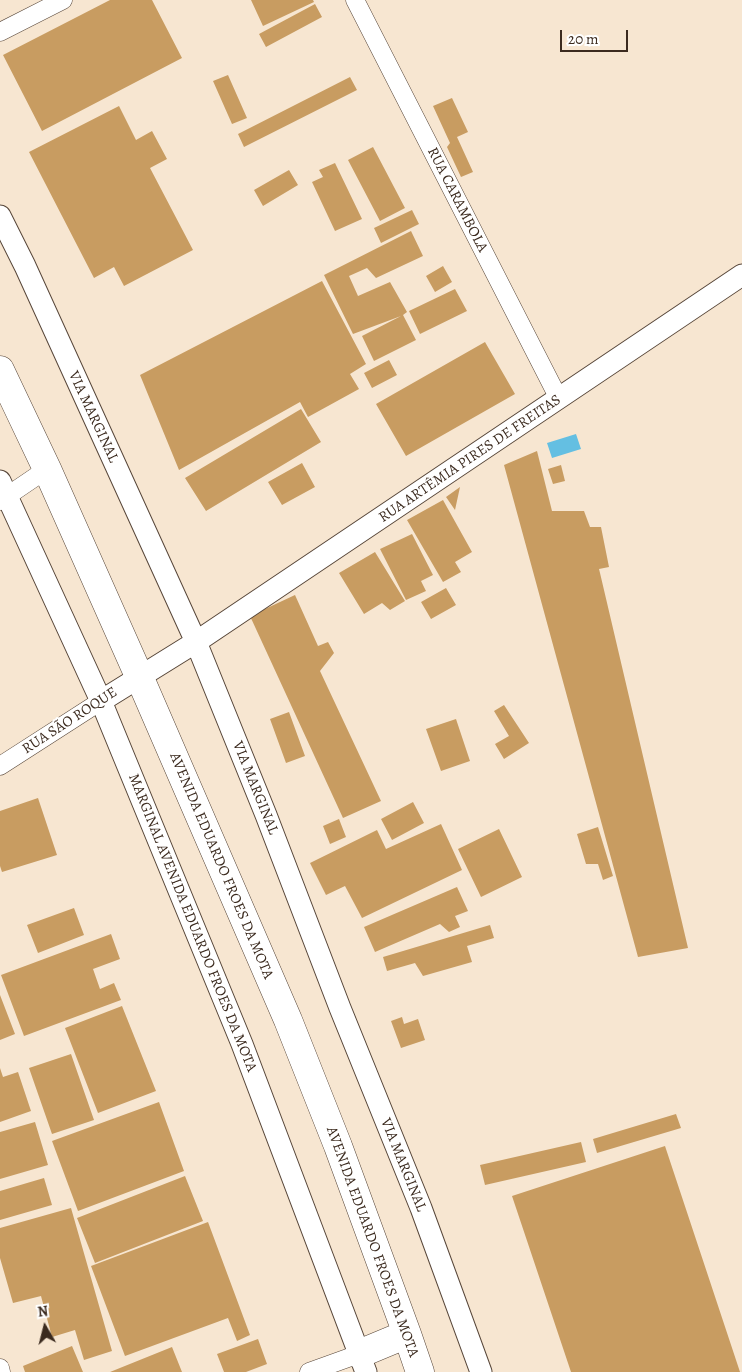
<!DOCTYPE html>
<html>
<head>
<meta charset="utf-8">
<style>
	body { margin:0 }
	#map { position:relative; width:742px; height:1372px; overflow:hidden; background:#f7e6d1; font-family:Alegreya,serif }
	canvas { display:block }
	.north { position:absolute; left:20px; top:1302px; width:50px; height:50px; -webkit-text-stroke:4px #fff; paint-order:stroke; rotate:352deg; font-size:14px; font-weight:700; line-height:20px; text-align:center; color:#3b2a1e }
	.north::after { content:''; display:block; margin:auto; width:18px; height:22px; background:#3b2a1e; clip-path:polygon(50% 0,100% 100%,50% 72%,0 100%) }
	.scale { position:absolute; left:560px; top:30px; width:68px; height:22px; box-sizing:border-box; border:2px solid #3b2a1e; border-top:0; padding-left:6px; font-size:15px; line-height:18px; white-space:nowrap; color:#3b2a1e; -webkit-text-stroke:4px #fff; paint-order:stroke }
</style>
</head>
<body>
<div id="map">
<canvas width="742" height="1372"></canvas>
<div class="north">N</div>
<div class="scale">20 m</div>
</div>
<script>
const g = document.querySelector('canvas').getContext('2d');
g.lineJoin = 'round';
function paint(path, color) { g.fillStyle = color; g.fill(path, 'evenodd'); }
const poly = rows => new Path2D(rows.map(r => 'M' + r).join(''));
function stroke(path, color, width, dash) { g.strokeStyle = color; g.lineWidth = width; g.lineCap = dash ? 'butt' : 'round'; g.setLineDash(dash || []); g.stroke(path); }
function write(font, color, halo, rows, align = 'center') {
  g.font = font + ' Alegreya,serif'; g.lineWidth = 4; g.setLineDash([]); g.textBaseline = 'middle'; g.strokeStyle = halo; g.fillStyle = color; for (const [text, x, y, turn = 0] of rows) {
    g.save(); g.translate(x, y); g.rotate((+turn || 0) * Math.PI / 180); g.textAlign = isNaN(turn) ? turn : align; if (halo) g.strokeText(text, 0, 0); g.fillText(text, 0, 0); g.restore();
  }
}
paint(poly([
	[576,434,581,449,552,458,547,443]
]), '#64bfe2');
paint(poly([
	[110,0,152,0,182,58,42,131,3,55],
	[251,0,313,0,314,2,263,26],
	[315,4,322,17,266,47,259,34],
	[228,75,247,118,232,124,213,81],
	[350,77,357,90,244,147,238,134],
	[452,98,468,132,457,137,473,172,461,177,447,147,450,143,433,106],
	[119,106,136,140,152,131,167,159,150,168,193,250,124,286,114,267,94,278,29,152],
	[373,147,405,208,380,221,348,160],
	[335,163,362,219,335,231,312,182,323,177,319,170],
	[289,170,298,185,263,206,254,190],
	[412,210,419,224,381,243,374,228],
	[411,231,423,256,376,278,367,268,349,276,358,296,390,282,407,312,403,315,416,340,374,361,362,336,401,316,353,334,324,275],
	[443,266,452,282,435,292,426,276],
	[322,281,366,364,350,374,359,389,308,417,300,402,179,470,140,375],
	[455,289,467,311,420,334,409,311],
	[485,342,515,394,406,456,376,404],
	[389,360,397,375,372,388,364,373],
	[301,409,321,442,206,511,185,478],
	[537,451,552,511,584,511,590,527,601,527,609,567,599,569,600,573,688,948,638,957,504,465],
	[302,463,315,487,282,505,268,482],
	[561,465,565,481,553,484,548,469],
	[460,487,455,510,446,497],
	[443,500,472,552,455,562,461,572,443,582,407,520],
	[412,534,433,575,421,581,426,591,406,600,380,549],
	[375,552,405,601,390,610,382,603,364,614,339,573],
	[446,588,456,605,431,619,421,602],
	[295,595,318,646,328,642,334,653,320,671,381,801,343,818,250,616],
	[504,705,529,743,504,759,495,744,509,736,494,711],
	[289,712,305,756,286,763,270,719],
	[456,719,470,761,441,771,426,729],
	[38,798,57,855,2,872,0,866,0,811],
	[413,802,424,823,392,840,381,819],
	[339,819,346,837,330,844,323,826],
	[441,824,462,870,362,918,345,886,326,895,310,863,377,830,386,849],
	[598,827,613,876,603,880,598,864,586,864,577,834],
	[499,829,522,877,481,897,458,849],
	[457,887,468,911,455,916,460,927,449,932,440,924,375,952,364,927],
	[74,908,84,935,38,953,27,925],
	[490,925,494,938,467,946,472,962,423,976,415,963,387,971,383,957],
	[111,934,120,959,93,969,100,989,114,983,121,1000,24,1036,1,975],
	[0,995,15,1034,0,1040],
	[122,1006,156,1091,98,1113,65,1028],
	[402,1017,404,1024,418,1019,425,1040,401,1048,391,1021],
	[71,1054,94,1120,52,1134,29,1068],
	[0,1068,3,1077,18,1072,31,1111,0,1122],
	[159,1102,184,1171,78,1211,52,1141],
	[676,1114,681,1128,597,1153,593,1139],
	[35,1122,48,1165,0,1179,0,1132],
	[581,1142,586,1162,485,1185,480,1165],
	[665,1146,740,1372,571,1372,512,1196],
	[185,1176,203,1221,95,1263,77,1218],
	[44,1178,52,1205,0,1220,0,1191],
	[71,1208,112,1351,84,1360,75,1330,52,1337,41,1296,13,1303,0,1258,0,1228],
	[208,1222,250,1335,237,1341,228,1318,125,1356,91,1266],
	[258,1339,267,1364,246,1372,224,1372,217,1354],
	[72,1346,83,1372,25,1372,23,1366],
	[172,1347,182,1372,110,1372]
]), '#c89c61');
const minor = poly([
	[355,0,559,399],
	[0,32,63,0],
	[0,501,47,469],
	[0,766,101,701],
	[0,1368,1,1372],
	[309,1372,359,1354]
]);
const tertiary = poly([
	[0,216,25,266,196,642,266,815,340,1008,421,1208,481,1372],
	[0,481,101,701,242,1044,366,1372],
	[101,701,196,642,742,275]
]);
const trunk = poly([
	[0,370,47,469,139,676,288,1020,338,1146,407,1334,420,1372],
	[359,1354,407,1334]
]);
stroke(minor, '#574639', 19);
stroke(tertiary, '#574639', 23);
stroke(trunk, '#574639', 29);
stroke(minor, '#fff', 18);
stroke(tertiary, '#fff', 21);
stroke(trunk, '#fff', 28);
write('15px', '#3b2a1e', '#fff', [
	["RUA CARAMBOLA",457,200,63],
	["VIA MARGINAL",93,417,65],
	["RUA ARTÊMIA PIRES DE FREITAS",470,459,-34],
	["RUA SÃO ROQUE",70,721,-33],
	["VIA MARGINAL",255,788,68],
	["AVENIDA EDUARDO FROES DA MOTA",221,866,67],
	["MARGINAL AVENIDA EDUARDO FROES DA MOTA",192,923,68],
	["VIA MARGINAL",403,1165,68],
	["AVENIDA EDUARDO FROES DA MOTA",372,1242,70]
]);
</script>
</body>
</html>
